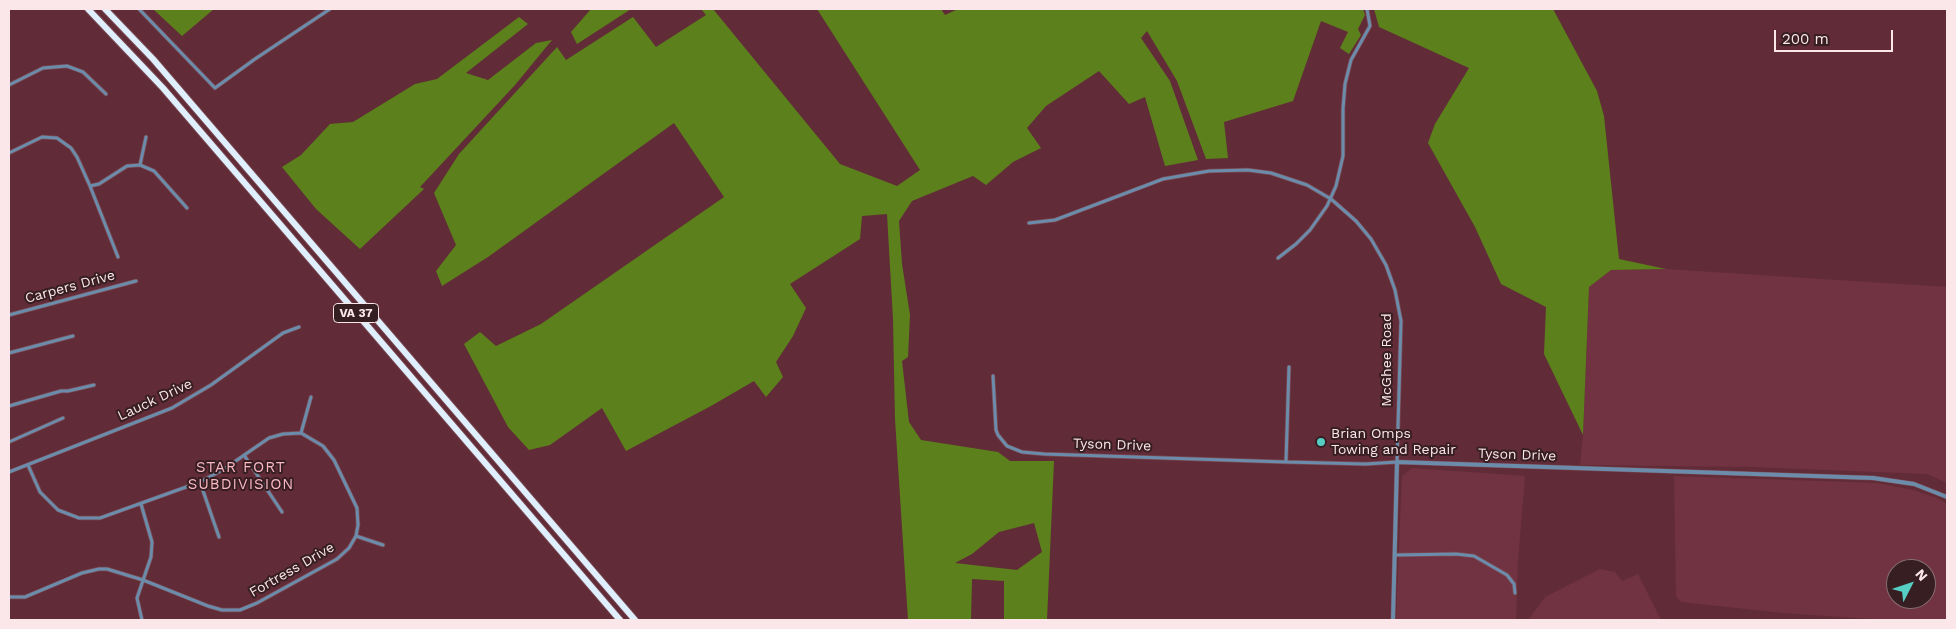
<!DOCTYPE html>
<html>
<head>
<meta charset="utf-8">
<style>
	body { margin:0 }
	#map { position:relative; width:1956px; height:629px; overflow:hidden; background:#612c37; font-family:"Work Sans",sans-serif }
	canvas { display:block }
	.frame { position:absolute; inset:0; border:10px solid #fbe6e9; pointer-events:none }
	.north { position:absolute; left:1886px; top:559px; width:50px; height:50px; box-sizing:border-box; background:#361e22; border:1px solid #856e72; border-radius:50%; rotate:49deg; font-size:14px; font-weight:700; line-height:20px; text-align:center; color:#fbe6e9 }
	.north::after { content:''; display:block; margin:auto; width:18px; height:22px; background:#56cec4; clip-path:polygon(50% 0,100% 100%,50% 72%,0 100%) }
	.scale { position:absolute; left:1774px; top:30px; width:119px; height:22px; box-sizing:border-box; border:2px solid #fbe6e9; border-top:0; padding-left:6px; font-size:15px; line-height:18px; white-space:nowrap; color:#fbe6e9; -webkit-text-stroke:4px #361e22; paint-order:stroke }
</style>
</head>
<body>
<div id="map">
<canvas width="1956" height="629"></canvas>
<div class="frame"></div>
<div class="north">N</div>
<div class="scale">200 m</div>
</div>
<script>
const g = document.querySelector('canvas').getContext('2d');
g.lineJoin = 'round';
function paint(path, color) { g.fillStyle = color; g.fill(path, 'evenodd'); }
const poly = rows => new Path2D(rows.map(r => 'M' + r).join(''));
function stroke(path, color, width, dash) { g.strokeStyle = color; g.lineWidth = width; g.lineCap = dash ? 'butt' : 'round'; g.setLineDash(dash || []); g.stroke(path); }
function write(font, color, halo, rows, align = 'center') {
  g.font = font + ' "Work Sans",sans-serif'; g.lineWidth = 4; g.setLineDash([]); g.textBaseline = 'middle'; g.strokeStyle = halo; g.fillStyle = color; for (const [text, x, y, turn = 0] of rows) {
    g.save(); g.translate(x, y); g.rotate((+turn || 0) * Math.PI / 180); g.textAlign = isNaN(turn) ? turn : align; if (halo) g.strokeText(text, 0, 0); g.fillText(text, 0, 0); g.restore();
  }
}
paint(poly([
	[1666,269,1947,287,1947,483,1927,474,1752,467,1580,465,1583,435,1589,287,1611,270],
	[1412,468,1525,476,1518,561,1516,620,1396,620,1402,476],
	[1674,476,1877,483,1913,490,1937,498,1947,504,1947,620,1885,620,1783,613,1681,602,1676,596],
	[1896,569,1926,569,1926,599,1896,599],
	[1600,569,1615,572,1622,581,1638,574,1661,620,1528,620,1545,597]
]), '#713341');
paint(poly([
	[153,9,214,9,182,36],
	[591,9,631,9,577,44,571,32],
	[701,9,713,9,840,164,897,186,920,170,817,9,941,9,945,15,958,9,1363,9,1365,15,1358,29,1361,35,1349,54,1340,48,1348,32,1321,21,1293,101,1224,122,1228,158,1206,159,1177,81,1147,31,1141,38,1170,81,1198,160,1165,166,1145,97,1129,104,1099,71,1046,106,1027,128,1041,148,1013,162,986,185,973,176,912,201,899,221,902,264,910,315,908,357,902,361,909,422,921,440,998,452,1010,461,1054,461,1047,620,1004,620,1004,581,972,579,971,620,908,620,895,419,893,319,887,214,862,216,860,239,790,284,806,308,793,336,776,362,783,377,766,397,754,381,711,406,626,451,602,408,550,445,529,450,508,427,464,344,480,332,496,346,541,324,724,197,674,123,488,257,442,286,436,271,456,245,434,193,459,154,557,47,566,60,633,17,656,47,706,15],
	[1034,523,1042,552,1017,570,955,563,972,554,999,532],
	[1374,9,1553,9,1597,91,1604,116,1619,259,1666,269,1611,270,1589,287,1583,435,1544,354,1546,307,1501,284,1475,227,1428,143,1435,124,1469,68,1379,27],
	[519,17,528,24,466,73,488,80,536,43,552,40,515,85,420,187,424,189,360,249,316,209,282,167,301,155,330,124,353,122,415,84,437,79]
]), '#5c801b');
const minor = poly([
	[139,9,215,88,255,59,330,9],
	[9,85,43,68,67,66,83,72,106,94],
	[9,153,42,137,57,138,71,148,77,157,90,186,118,257],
	[140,165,146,137],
	[90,186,99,184,127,166,140,165,154,171,187,208],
	[1278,258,1296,244,1310,230,1327,206,1336,186,1343,156,1343,109,1345,84,1351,60,1370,26,1367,9],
	[9,315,136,281],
	[9,353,73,336],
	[993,376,996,430,998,435,1007,446,1022,452,1044,454,1286,462,1366,464,1397,462,1401,321,1395,290,1386,265,1371,239,1356,221,1331,199,1307,185,1271,173,1248,170,1209,171,1163,179,1055,220,1029,223],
	[9,406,61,391,68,391,94,385],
	[301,433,311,397],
	[9,442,63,418],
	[244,455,282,512],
	[1286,462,1289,367],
	[9,472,172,408,211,385,283,333,299,327],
	[200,482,219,537],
	[141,504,152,542,151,557,137,598,142,620],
	[356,536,383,545],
	[1395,555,1456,554,1474,556,1507,575,1514,584,1515,593],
	[9,597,25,597,82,573,99,569,107,569,143,580,208,606,222,610,240,610,257,603,337,559,349,548,356,536,358,525,357,508,334,460,323,446,301,433,283,434,269,438,224,469,200,482,100,518,79,518,58,510,40,492,28,465]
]);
const tertiary = poly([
	[1393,620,1397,462,1873,478,1914,484,1947,497]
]);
const motorway = poly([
	[88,9,163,88,620,620],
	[105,9,153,59,635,620]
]);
stroke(minor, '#7a4a53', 4.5);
stroke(tertiary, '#7a4a53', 5);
stroke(motorway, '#7a4a53', 8);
stroke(minor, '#6c8cab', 3);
stroke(tertiary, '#6c8cab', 4);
stroke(motorway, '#e0effe', 6);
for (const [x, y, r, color] of [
	[1321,442,5,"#56cec4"]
]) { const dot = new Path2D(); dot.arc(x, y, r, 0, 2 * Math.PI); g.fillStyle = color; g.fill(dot); stroke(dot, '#361e22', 2); }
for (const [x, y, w] of [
	[356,313,45]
]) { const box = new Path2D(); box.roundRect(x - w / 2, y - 9.5, w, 19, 4); g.fillStyle = '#361e22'; g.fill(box); stroke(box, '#fbe6e9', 1); }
write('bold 12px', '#fbe6e9', null, [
	["VA 37",356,313]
]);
write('14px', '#fbe6e9', '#361e22', [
	["Carpers Drive",70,287,-15],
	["McGhee Road",1387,360,-90],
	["Lauck Drive",155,400,-25],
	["Tyson Drive",1112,445,2],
	["Tyson Drive",1517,455,2],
	["Fortress Drive",292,570,-30]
]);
write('14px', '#fbe6e9', '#361e22', [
	["Brian Omps",1331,434],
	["Towing and Repair",1331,450]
], 'left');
g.letterSpacing = '1px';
write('15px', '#fab8c3', '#361e22', [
	["STAR FORT",241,468],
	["SUBDIVISION",241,485]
]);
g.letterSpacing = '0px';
</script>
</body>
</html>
